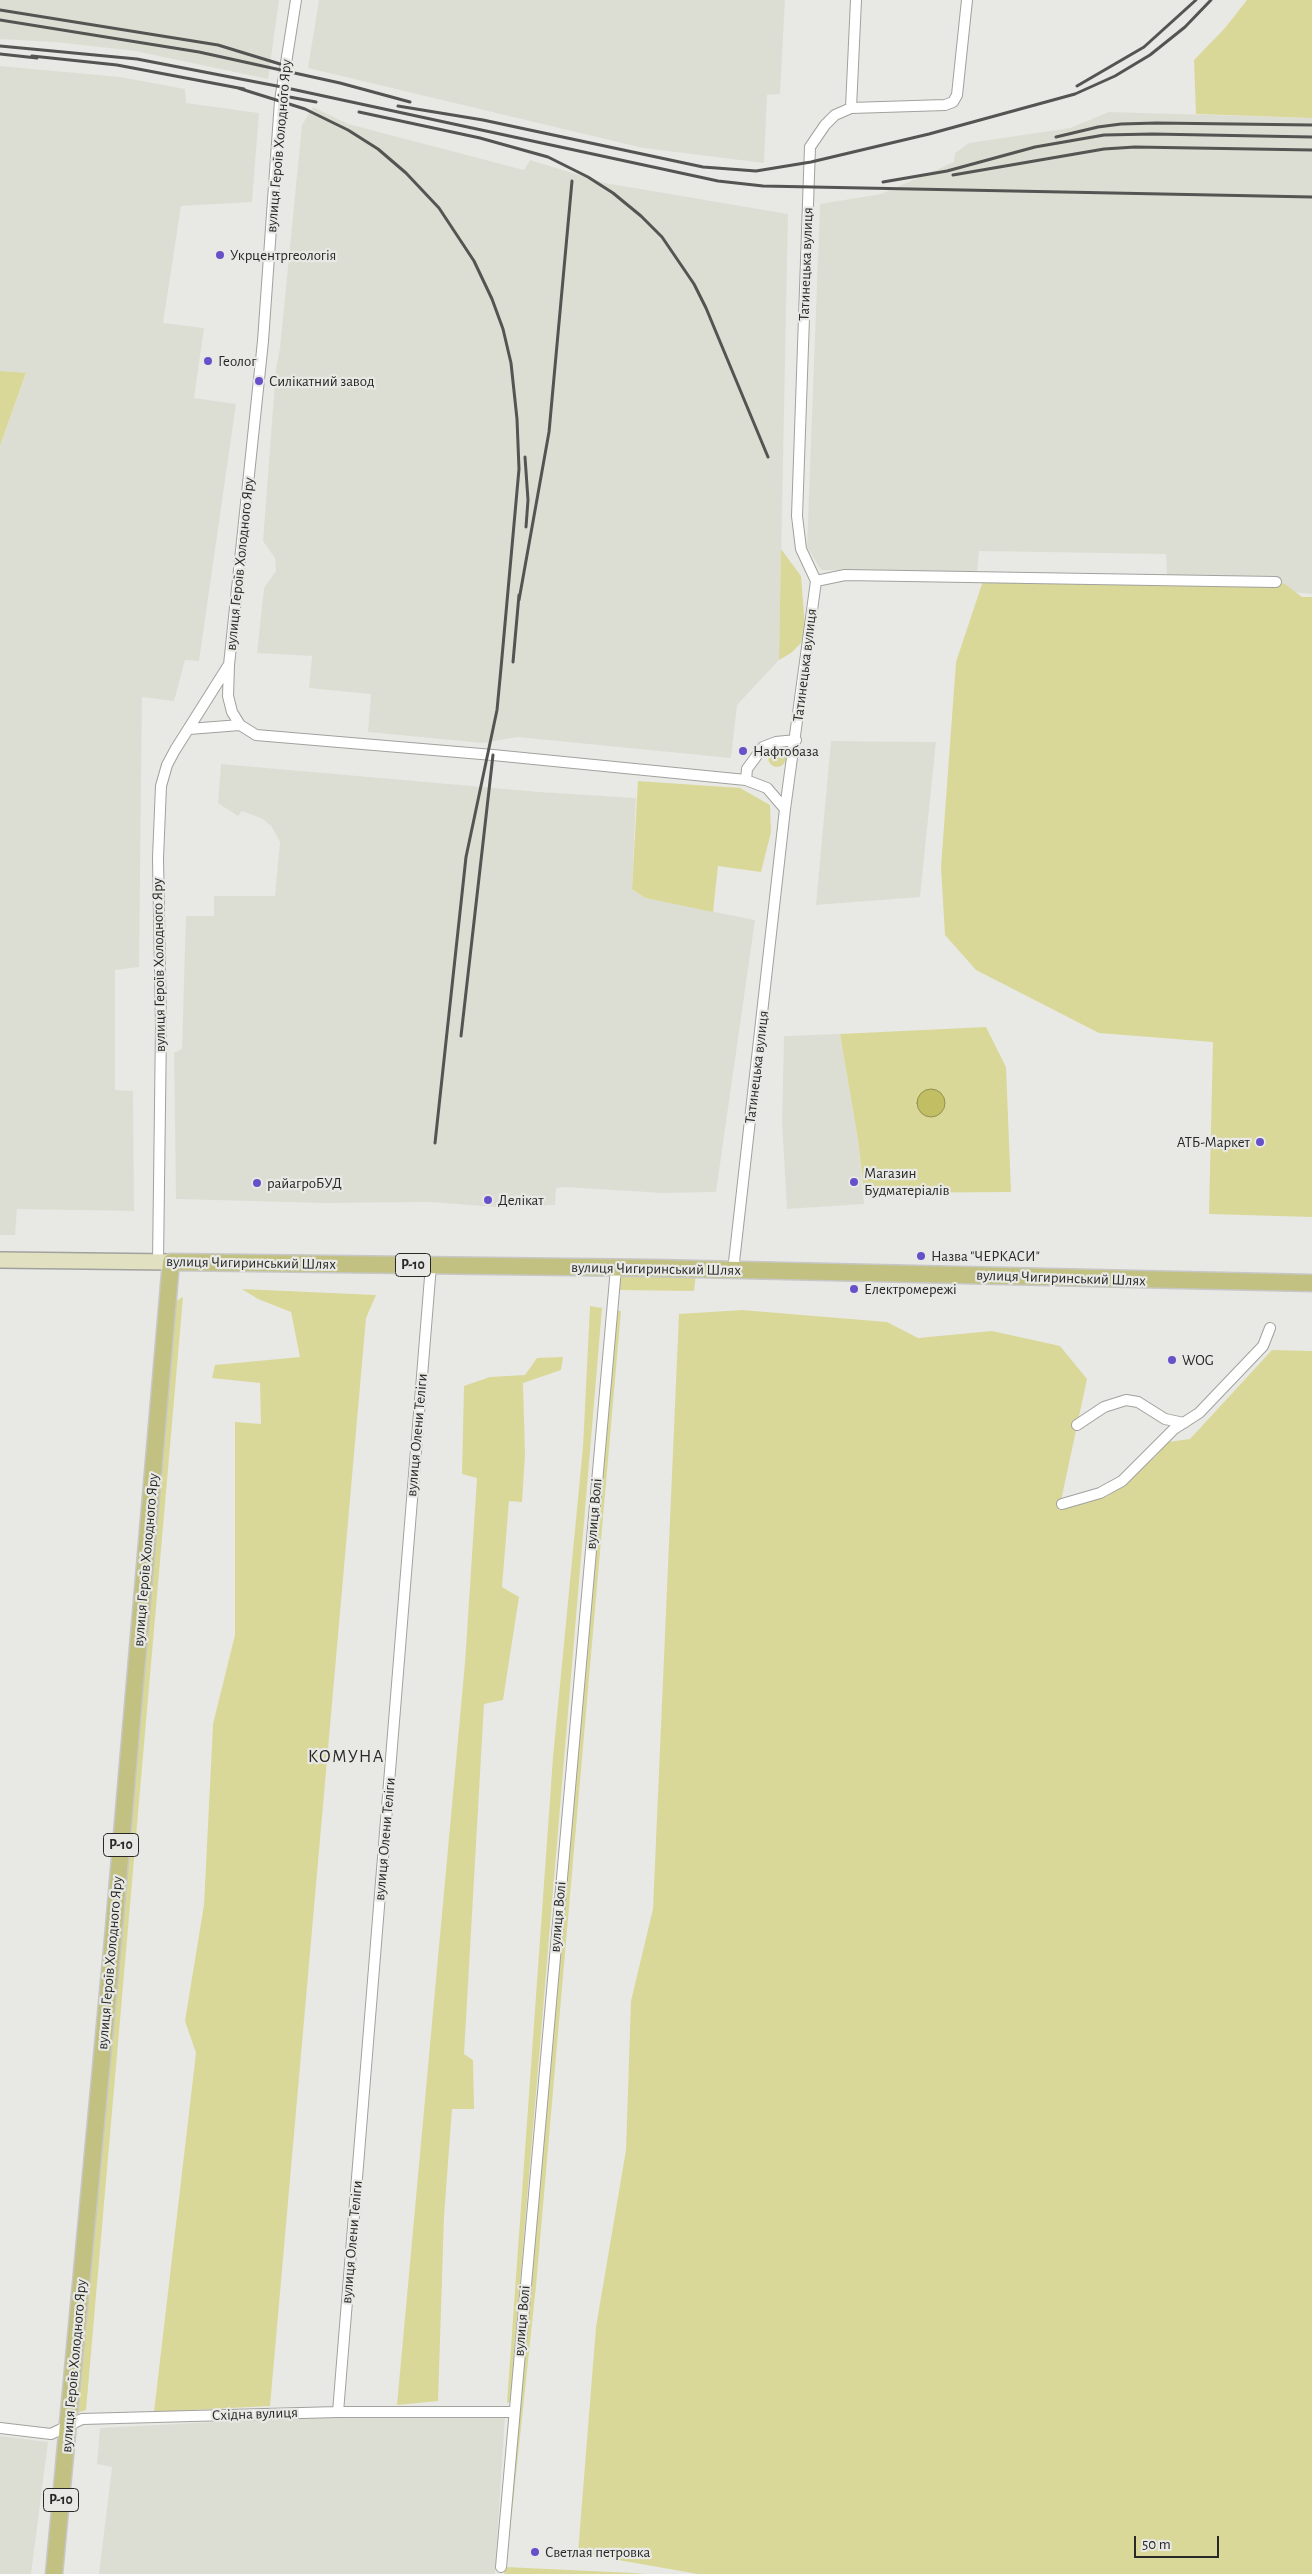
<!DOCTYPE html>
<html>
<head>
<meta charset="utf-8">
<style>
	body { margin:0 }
	#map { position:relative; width:1312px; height:2574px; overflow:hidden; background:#e8e9e5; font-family:"Alegreya Sans",sans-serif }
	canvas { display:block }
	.scale { position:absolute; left:1134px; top:2536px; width:85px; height:22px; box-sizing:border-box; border:2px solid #282827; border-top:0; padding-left:6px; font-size:15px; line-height:18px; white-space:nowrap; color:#282827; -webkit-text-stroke:4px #e8e9e5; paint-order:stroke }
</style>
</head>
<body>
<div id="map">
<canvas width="1312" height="2574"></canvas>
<div class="scale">50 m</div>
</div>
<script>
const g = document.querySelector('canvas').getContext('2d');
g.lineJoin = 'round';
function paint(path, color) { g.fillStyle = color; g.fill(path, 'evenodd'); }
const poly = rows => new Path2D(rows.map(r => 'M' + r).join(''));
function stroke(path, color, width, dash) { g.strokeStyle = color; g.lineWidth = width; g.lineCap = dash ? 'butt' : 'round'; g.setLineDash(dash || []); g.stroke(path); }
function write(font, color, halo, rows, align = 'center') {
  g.font = font + ' "Alegreya Sans",sans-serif'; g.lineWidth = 4.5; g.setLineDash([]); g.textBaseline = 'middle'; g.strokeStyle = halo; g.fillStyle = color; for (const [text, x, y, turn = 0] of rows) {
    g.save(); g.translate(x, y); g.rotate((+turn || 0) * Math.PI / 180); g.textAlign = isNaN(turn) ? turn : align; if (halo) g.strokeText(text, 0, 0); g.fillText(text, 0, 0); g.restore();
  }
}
paint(poly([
	[0,0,279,0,268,79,135,51,55,42,0,39],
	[319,0,785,0,780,94,767,95,764,163,643,148,308,68],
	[0,66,120,77,185,89,186,103,259,113,252,202,181,206,163,323,204,328,194,398,236,404,199,661,185,660,174,701,142,697,139,967,115,970,115,1090,133,1091,134,1211,17,1209,15,1235,0,1235,0,446,26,374,0,371],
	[313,107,348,124,524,170,530,160,605,183,788,214,779,660,737,705,731,758,517,737,483,743,368,732,371,694,309,688,312,656,257,653,264,588,276,571,275,558,263,541,276,369,280,348,302,125],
	[1109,112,1312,118,1312,594,1167,579,1166,554,979,551,977,573,821,570,807,547,820,204,881,194,954,162,955,153,969,143,1070,128],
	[831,741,936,742,920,897,816,905],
	[221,764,540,792,636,798,632,889,645,898,755,920,716,1192,662,1193,565,1187,556,1188,555,1205,497,1207,429,1202,325,1203,176,1199,174,1053,182,1049,186,916,214,916,214,896,275,896,280,842,272,827,263,819,242,811,238,816,218,803],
	[840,1034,858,1140,864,1204,787,1209,782,1122,784,1036],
	[505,2415,495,2574,99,2574,112,2467,97,2464,100,2428,326,2416],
	[0,2436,48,2442,31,2574,0,2574]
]), '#ddded3');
paint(poly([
	[1247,0,1312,0,1312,118,1196,114,1194,60,1225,28],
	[0,371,26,373,0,446],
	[781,549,801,576,805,626,801,643,791,653,779,660],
	[984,578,1276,582,1285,584,1302,597,1312,597,1312,1217,1209,1214,1213,1042,1099,1033,976,970,945,935,941,867,956,662],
	'768 758a9 9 0 1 1 18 0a9 9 0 1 1-18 0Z',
	[638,781,740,788,770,805,771,832,761,872,718,866,713,912,645,898,632,889],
	[986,1027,1006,1067,1011,1192,864,1193,858,1140,840,1034],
	[621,1272,696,1274,694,1291,619,1290],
	[242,1289,376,1295,366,1318,270,2406,154,2412,196,2053,185,2021,204,1905,213,1724,235,1635,235,1422,261,1424,260,1383,212,1378,215,1365,300,1357,291,1312,258,1299],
	[183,1297,86,2410,76,2413,176,1301],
	[590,1306,602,1308,510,2402,507,2403,553,1757,583,1447],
	[615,1310,621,1311,536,2286,508,2550,505,2548],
	[742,1310,887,1322,918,1338,992,1331,1060,1346,1087,1379,1059,1510,1108,1496,1154,1458,1168,1442,1190,1439,1272,1350,1312,1351,1312,2574,698,2574,578,2553,596,2327,626,2150,631,2001,653,1909,679,1314],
	[563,1357,561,1370,523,1383,525,1455,522,1502,509,1501,502,1587,519,1597,503,1700,484,1704,464,2054,473,2060,474,2109,452,2109,444,2217,438,2401,397,2405,465,1663,477,1478,462,1474,464,1386,490,1377,525,1375,537,1358],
	[505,2567,634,2573,646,2574,504,2574]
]), '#d9d899');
const water = poly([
	'917 1103a14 14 0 1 1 28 0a14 14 0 1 1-28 0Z'
]);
paint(water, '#c1be64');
stroke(water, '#939152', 1);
const minor = poly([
	[296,0,280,101,263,341,229,665,228,696,232,712,240,725,256,735,493,755,746,780,767,788,785,809],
	[851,108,856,0],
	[816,581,845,575,1276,582],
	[189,729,240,725],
	[746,780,747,769,763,747,776,742,796,740],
	[158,1262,161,1027,158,858,161,786,167,765,175,750,228,666],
	[733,1271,785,809,816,581,801,549,797,516,810,147,825,125,835,115,851,108,945,105,953,102,957,95,967,0],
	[1077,1425,1104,1407,1126,1400,1138,1402,1165,1419,1184,1423],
	[1062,1504,1100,1493,1122,1481,1174,1429,1199,1413,1263,1346,1270,1328],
	[338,2412,431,1265],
	[0,2428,51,2434,82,2419,338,2412,513,2412],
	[501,2567,616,1268]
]);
const secondary = poly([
	[0,1260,171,1262]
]);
const primary = poly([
	[54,2574,114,1928,171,1262,654,1268,1312,1283]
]);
stroke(minor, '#a1a19e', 12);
stroke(secondary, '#a1a19e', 18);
stroke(primary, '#c7c7c7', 19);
stroke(minor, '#fff', 10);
stroke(secondary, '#e1e0c1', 15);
stroke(primary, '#c2c182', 16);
stroke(poly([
	[0,10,218,45,280,64],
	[0,20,199,52,340,83,410,102],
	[0,46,137,59,282,87,718,181,763,186,1312,197],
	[0,54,37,58],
	[32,56,117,65,244,89],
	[1077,86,1144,47,1196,0],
	[238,88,305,109,348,130,378,149,406,173,439,208,474,261,492,299,503,329,511,363,517,419,519,469,501,668,497,710,466,857,435,1143],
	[279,95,316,102],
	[398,106,483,120,703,167,756,171,811,162,929,134,1075,94,1115,76,1150,55,1185,27,1211,0],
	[359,112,480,138,548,157,588,177,613,193,641,216,662,237,694,284,706,308,768,457],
	[1056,137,1098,127,1121,124,1157,123,1312,125],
	[953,175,1104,149,1135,147,1312,150],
	[883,182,947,171,1035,147,1104,135,1153,134,1312,137],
	[525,457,528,500,526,527],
	[519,600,549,432,572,181],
	[513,662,519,595],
	[461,1036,493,755]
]), '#545553', 3);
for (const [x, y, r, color] of [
	[220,255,5,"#6750c9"],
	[208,361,5,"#6750c9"],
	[259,381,5,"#6750c9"],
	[743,751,5,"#6750c9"],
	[1260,1142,5,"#6750c9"],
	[854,1182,5,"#6750c9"],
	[257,1183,5,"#6750c9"],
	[488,1200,5,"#6750c9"],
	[921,1256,5,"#6750c9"],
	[854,1289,5,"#6750c9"],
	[1172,1360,5,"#6750c9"],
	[535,2552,5,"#6750c9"]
]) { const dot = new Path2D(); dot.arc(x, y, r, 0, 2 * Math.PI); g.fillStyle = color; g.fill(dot); stroke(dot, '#e8e9e5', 2); }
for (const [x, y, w] of [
	[413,1265,35],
	[121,1845,35],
	[61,2500,35]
]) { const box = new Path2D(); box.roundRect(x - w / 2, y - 11.5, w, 23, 4); g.fillStyle = '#e8e9e5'; g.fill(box); stroke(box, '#282827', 1); }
write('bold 14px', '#282827', null, [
	["Р-10",413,1265],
	["Р-10",121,1845],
	["Р-10",61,2500]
]);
write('15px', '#282827', '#e8e9e5', [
	["вулиця Героїв Холодного Яру",279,146,-85],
	["Татинецька вулиця",806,264,-88],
	["вулиця Героїв Холодного Яру",240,564,-84],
	["Татинецька вулиця",805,665,-83],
	["вулиця Героїв Холодного Яру",159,965,-91],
	["Татинецька вулиця",757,1067,-83],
	["вулиця Чигиринський Шлях",251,1263,1],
	["вулиця Чигиринський Шлях",656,1269,1],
	["вулиця Чигиринський Шлях",1061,1278,2],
	["вулиця Олени Теліги",417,1435,-85],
	["вулиця Волі",594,1514,-85],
	["вулиця Героїв Холодного Яру",146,1560,-85],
	["вулиця Олени Теліги",385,1839,-85],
	["вулиця Волі",558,1917,-85],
	["вулиця Героїв Холодного Яру",110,1963,-85],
	["вулиця Олени Теліги",352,2242,-85],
	["вулиця Волі",522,2321,-85],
	["вулиця Героїв Холодного Яру",74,2366,-85],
	["Східна вулиця",255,2414,-2]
]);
write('15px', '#282827', '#e8e9e5', [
	["Укрцентргеологія",230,255],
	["Геолог",218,361],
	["Силікатний завод",269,381],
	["Нафтобаза",753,751],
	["АТБ-Маркет",1250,1142,"right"],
	["Магазин",864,1173],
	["Будматеріалів",864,1190],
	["райагроБУД",267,1183],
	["Делікат",498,1200],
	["Назва \"ЧЕРКАСИ\"",931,1256],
	["Електромережі",864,1289],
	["WOG",1182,1360],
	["Светлая петровка",545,2552]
], 'left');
g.letterSpacing = '1px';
write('18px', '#282827', '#e8e9e5', [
	["КОМУНА",346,1757]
]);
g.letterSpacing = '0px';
</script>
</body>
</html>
